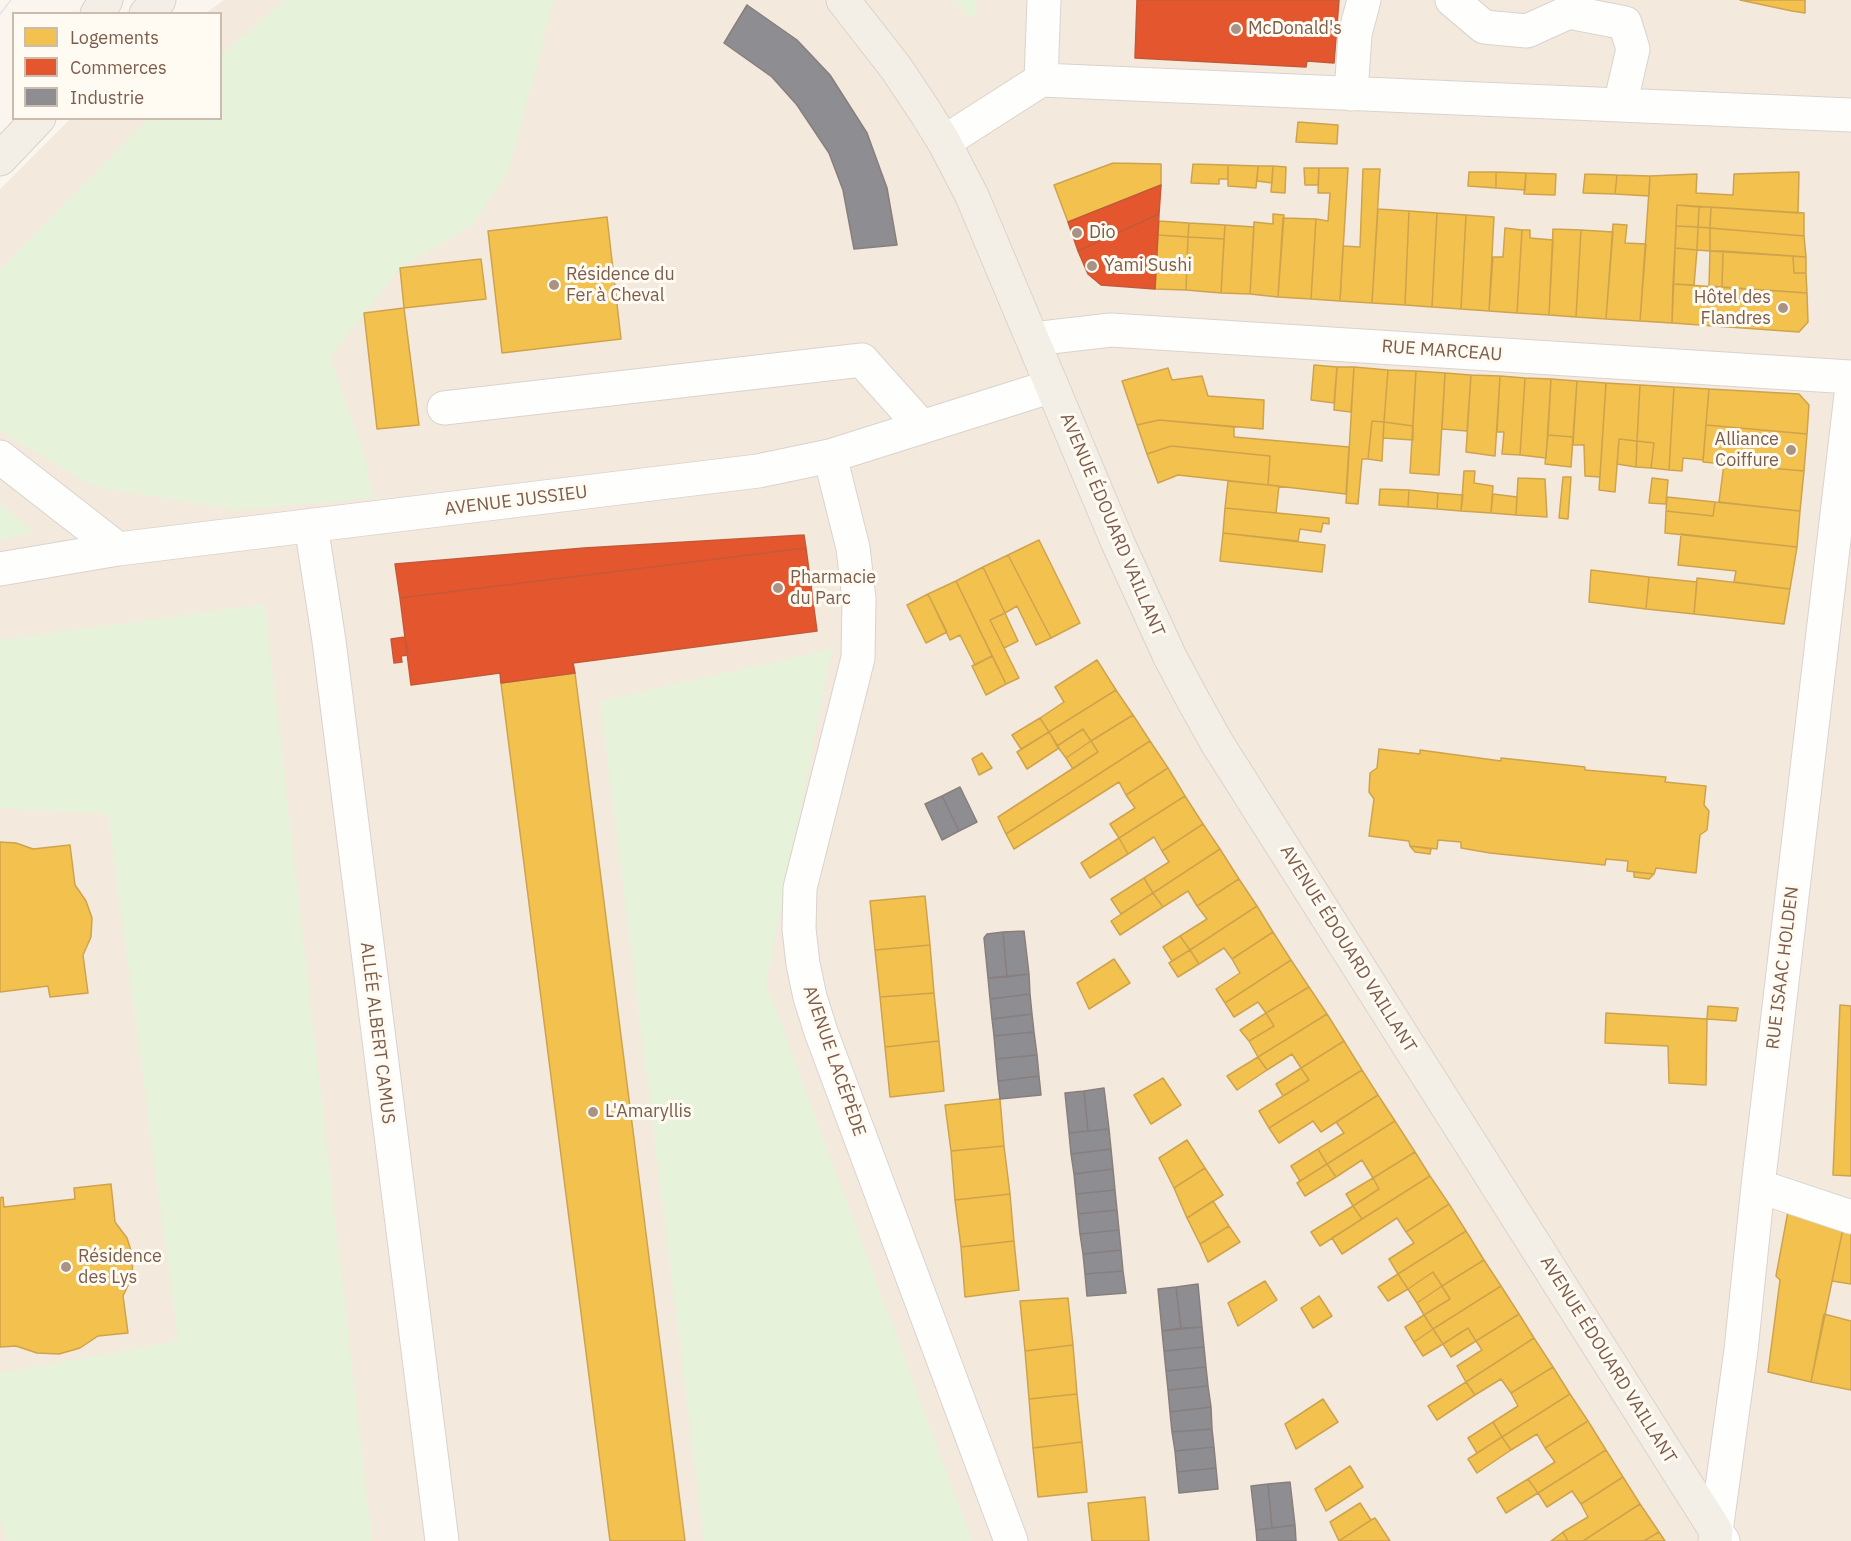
<!DOCTYPE html>
<html>
<head>
<meta charset="utf-8">
<style>
	body { margin:0 }
	#map { position:relative; width:1851px; height:1541px; overflow:hidden; background:#faf6ef; font-family:"IBM Plex Sans",sans-serif }
	canvas { display:block }
	.legend { position:absolute; left:12px; top:12px; width:210px; height:108px; box-sizing:border-box; background:#fffbf3; border:2px solid #cbbcb0; margin:0; padding:8px 10px; list-style:none; font-size:18px; color:#7c5d4b }
	.legend li { display:flex; align-items:center; gap:12px; height:30px }
	.legend b { width:30px; border:2px solid #cbbcb0 }
</style>
</head>
<body>
<div id="map">
<canvas width="1851" height="1541"></canvas>
<ul class="legend">
<li><b style="height:16px;background:#f2c14e"></b>Logements</li>
<li><b style="height:16px;background:#e4572e"></b>Commerces</li>
<li><b style="height:16px;background:#8d8d92"></b>Industrie</li>
</ul>
</div>
<script>
const g = document.querySelector('canvas').getContext('2d');
g.lineJoin = 'round';
function paint(path, color) { g.fillStyle = color; g.fill(path, 'evenodd'); }
const poly = rows => new Path2D(rows.map(r => 'M' + r).join(''));
function stroke(path, color, width, dash) { g.strokeStyle = color; g.lineWidth = width; g.lineCap = dash ? 'butt' : 'round'; g.setLineDash(dash || []); g.stroke(path); }
function write(font, color, halo, rows, align = 'center') {
  g.font = font + ' "IBM Plex Sans",sans-serif'; g.lineWidth = 6; g.setLineDash([]); g.textBaseline = 'middle'; g.strokeStyle = halo; g.fillStyle = color; for (const [text, x, y, turn = 0] of rows) {
    g.save(); g.translate(x, y); g.rotate((+turn || 0) * Math.PI / 180); g.textAlign = isNaN(turn) ? turn : align; if (halo) g.strokeText(text, 0, 0); g.fillText(text, 0, 0); g.restore();
  }
}
paint(poly([
	[224,0,1851,0,1851,1541,0,1541,0,189,70,119,220,118,220,14,206,13]
]), '#f3e9dd');
paint(poly([
	[285,0,554,0,509,171,471,226,400,268,330,358,364,453,373,498,238,510,94,487,0,431,0,269,148,119,220,118,221,56],
	[953,0,977,0,975,20],
	[0,503,33,531,0,541],
	[265,604,372,1541,7,1541,0,1517,0,1373,178,1341,108,814,0,808,0,640],
	[832,649,766,983,972,1541,704,1541,600,701]
]), '#e6f2d9');
const homes = poly([
	[1740,0,1805,0,1805,13,1792,11,1740,0],
	[1298,122,1338,125,1337,144,1296,142,1298,122],
	[1113,163,1161,164,1161,185,1068,222,1054,185,1113,163],
	[1193,164,1228,165,1228,179,1219,179,1219,184,1191,183,1193,164],
	[1228,165,1258,166,1256,188,1228,186,1228,165],
	[1258,166,1273,166,1272,183,1257,181,1258,166],
	[1273,166,1286,167,1285,193,1271,192,1273,166],
	[1304,168,1319,168,1318,185,1305,185,1304,168],
	[1319,168,1348,168,1340,301,1311,299,1316,219,1328,221,1330,193,1318,193,1319,168],
	[1363,169,1380,169,1372,303,1340,301,1343,246,1360,247,1363,169],
	[1469,172,1496,172,1496,188,1468,186,1469,172],
	[1496,172,1526,173,1525,190,1496,188,1496,172],
	[1799,172,1798,213,1677,205,1672,323,1640,321,1650,176,1697,174,1696,193,1733,195,1734,174,1799,172],
	[1526,173,1556,174,1555,195,1524,194,1526,173],
	[1585,174,1617,175,1615,194,1583,193,1585,174],
	[1617,175,1650,176,1649,196,1615,194,1617,175],
	[1677,205,1699,207,1698,227,1676,226,1677,205],
	[1699,207,1711,207,1710,228,1698,227,1699,207],
	[1711,207,1804,213,1804,236,1710,228,1711,207],
	[1378,209,1409,211,1405,305,1372,303,1378,209],
	[1409,211,1437,213,1432,307,1405,305,1409,211],
	[1437,213,1466,215,1461,309,1432,307,1437,213],
	[1273,214,1284,215,1278,297,1250,294,1254,222,1273,224,1273,214],
	[1466,215,1494,217,1489,311,1461,309,1466,215],
	[607,217,621,339,502,353,488,231,607,217],
	[1283,218,1316,219,1311,299,1278,297,1283,218],
	[1159,221,1189,223,1188,237,1158,235,1159,221],
	[1189,223,1225,225,1224,239,1188,237,1189,223],
	[1613,224,1627,225,1625,243,1646,244,1640,321,1606,319,1613,224],
	[1225,225,1254,227,1250,294,1221,293,1225,225],
	[1676,226,1698,227,1697,250,1675,248,1676,226],
	[1698,227,1710,228,1710,251,1697,250,1698,227],
	[1505,228,1522,230,1517,313,1489,311,1493,257,1503,257,1505,228],
	[1710,228,1804,236,1806,257,1710,251,1710,228],
	[1553,229,1581,230,1576,317,1549,315,1553,229],
	[1522,230,1530,230,1530,238,1553,240,1549,315,1517,313,1522,230],
	[1581,230,1613,232,1606,319,1576,317,1581,230],
	[1158,235,1188,237,1186,290,1155,289,1158,235],
	[1188,237,1224,239,1221,293,1186,290,1188,237],
	[1675,248,1697,250,1694,285,1673,284,1675,248],
	[1710,251,1723,251,1722,287,1709,286,1710,251],
	[1723,251,1793,256,1794,273,1806,273,1807,293,1722,287,1723,251],
	[1793,256,1806,257,1806,273,1794,273,1793,256],
	[481,259,486,299,404,308,400,268,481,259],
	[1673,284,1807,293,1808,322,1799,332,1672,323,1673,284],
	[404,308,419,425,377,429,364,313,404,308],
	[1314,365,1337,367,1334,403,1311,400,1314,365],
	[1337,367,1354,367,1351,412,1334,410,1337,367],
	[1354,367,1388,370,1384,422,1372,421,1368,459,1362,459,1358,504,1346,503,1354,367],
	[1168,368,1172,380,1202,376,1208,396,1264,400,1263,429,1159,420,1137,425,1122,381,1168,368],
	[1388,370,1416,371,1413,426,1384,422,1388,370],
	[1416,371,1445,373,1439,475,1410,473,1416,371],
	[1445,373,1471,375,1467,431,1442,429,1445,373],
	[1471,375,1500,376,1495,456,1466,452,1471,375],
	[1500,376,1525,378,1520,455,1502,454,1504,432,1497,432,1500,376],
	[1525,378,1551,379,1546,458,1520,455,1525,378],
	[1551,379,1577,381,1573,437,1548,435,1551,379],
	[1577,381,1606,383,1600,477,1585,476,1584,445,1573,445,1577,381],
	[1606,383,1640,385,1637,441,1619,439,1615,492,1599,490,1606,383],
	[1640,385,1674,387,1669,470,1651,468,1654,443,1637,441,1640,385],
	[1674,387,1709,389,1703,460,1683,458,1682,471,1669,470,1674,387],
	[1709,389,1799,394,1809,405,1807,434,1706,425,1709,389],
	[1159,420,1234,427,1234,437,1349,447,1346,494,1268,485,1270,456,1171,446,1147,454,1137,425,1159,420],
	[1372,421,1384,422,1382,461,1368,459,1372,421],
	[1384,422,1413,426,1413,440,1383,438,1384,422],
	[1706,425,1807,434,1804,471,1703,462,1706,425],
	[1548,435,1573,437,1571,467,1545,464,1548,435],
	[1619,439,1637,441,1636,467,1617,464,1619,439],
	[1637,441,1654,443,1651,468,1636,467,1637,441],
	[1171,446,1270,456,1268,485,1178,475,1158,483,1147,454,1171,446],
	[1724,464,1804,471,1800,511,1719,502,1724,464],
	[1464,471,1475,471,1474,483,1493,486,1491,513,1461,511,1464,471],
	[1563,477,1571,477,1568,519,1559,518,1563,477],
	[1518,478,1545,479,1547,517,1516,515,1518,478],
	[1652,478,1668,480,1666,504,1649,503,1652,478],
	[1228,481,1279,486,1276,513,1225,508,1228,481],
	[1380,489,1409,490,1408,507,1379,505,1380,489],
	[1409,490,1438,493,1437,509,1408,507,1409,490],
	[1438,493,1463,495,1461,511,1437,509,1438,493],
	[1493,494,1517,497,1516,515,1491,513,1493,494],
	[1667,497,1715,502,1713,516,1666,511,1667,497],
	[1715,502,1800,511,1797,547,1665,533,1666,511,1713,516,1715,502],
	[1225,508,1329,518,1329,524,1323,523,1321,532,1300,529,1298,541,1223,533,1225,508],
	[1223,533,1325,545,1322,572,1220,561,1223,533],
	[1681,534,1797,547,1790,589,1734,582,1736,571,1678,565,1681,534],
	[1039,540,1080,623,1051,638,1008,555,1039,540],
	[1008,555,1051,638,1036,645,1017,606,1005,613,983,567,1008,555],
	[983,567,1005,613,990,620,1019,678,1006,684,956,581,983,567],
	[1591,570,1649,577,1646,609,1589,602,1591,570],
	[1649,577,1697,582,1694,614,1646,609,1649,577],
	[1697,578,1790,589,1784,624,1694,614,1697,578],
	[956,581,992,656,975,665,960,635,950,640,928,594,956,581],
	[928,594,947,632,926,643,907,605,928,594],
	[1005,613,1018,641,1004,648,990,620,1005,613],
	[992,656,1006,684,986,695,972,666,992,656],
	[1097,660,1116,690,1049,732,1040,718,1064,702,1055,687,1097,660],
	[575,673,685,1541,610,1541,501,683,575,673],
	[1116,690,1133,715,1091,741,1083,729,1057,746,1049,732,1116,690],
	[1133,715,1150,741,1006,834,998,817,1098,752,1091,741,1133,715],
	[1040,718,1049,732,1021,749,1012,735,1040,718],
	[1083,729,1091,741,1066,758,1057,746,1083,729],
	[1049,732,1059,748,1027,769,1017,752,1049,732],
	[1091,741,1098,752,1073,769,1066,758,1091,741],
	[1150,741,1168,768,1126,795,1119,782,1014,849,1006,834,1150,741],
	[1379,749,1420,754,1420,750,1501,761,1501,758,1585,767,1585,770,1666,777,1665,782,1706,786,1704,805,1709,811,1707,830,1700,835,1696,873,1656,868,1654,874,1627,871,1628,861,1606,859,1605,865,1490,853,1461,848,1461,842,1438,840,1437,849,1410,846,1409,841,1369,836,1374,799,1369,792,1370,773,1377,768,1379,749],
	[982,753,992,768,979,775,972,759,982,753],
	[1168,768,1185,796,1119,838,1110,824,1135,808,1126,795,1168,768],
	[1185,796,1203,824,1162,851,1154,837,1128,854,1119,838,1185,796],
	[1203,824,1220,849,1153,893,1144,878,1169,862,1162,851,1203,824],
	[1119,838,1128,854,1090,878,1081,863,1119,838],
	[0,842,16,843,33,849,70,845,75,885,86,901,92,918,91,937,83,955,88,993,50,997,48,986,0,992,0,842],
	[1410,846,1431,849,1430,854,1415,852,1410,846],
	[1220,849,1239,879,1197,906,1188,891,1163,907,1153,893,1220,849],
	[1634,872,1654,874,1649,879,1634,877,1634,872],
	[1144,878,1153,893,1121,914,1111,899,1144,878],
	[1239,879,1257,906,1190,950,1180,936,1207,919,1197,906,1239,879],
	[1153,893,1163,907,1120,935,1111,921,1153,893],
	[925,896,930,945,875,950,870,901,925,896],
	[1257,906,1273,932,1232,959,1224,948,1199,964,1190,950,1257,906],
	[1273,932,1291,960,1225,1003,1216,989,1240,973,1232,959,1273,932],
	[1180,936,1190,950,1172,961,1163,947,1180,936],
	[930,945,934,993,880,997,875,950,930,945],
	[1190,950,1199,964,1178,977,1169,963,1190,950],
	[1114,959,1130,983,1089,1009,1077,983,1114,959],
	[1291,960,1309,987,1266,1013,1258,1002,1234,1017,1225,1003,1291,960],
	[1309,987,1327,1014,1258,1057,1249,1041,1274,1026,1266,1013,1309,987],
	[934,993,939,1041,885,1047,880,997,934,993],
	[1840,1005,1851,1006,1851,1176,1833,1175,1840,1005],
	[1708,1006,1738,1008,1736,1021,1707,1019,1708,1006],
	[1266,1013,1274,1026,1249,1041,1240,1030,1266,1013],
	[1606,1013,1707,1019,1706,1085,1669,1083,1668,1046,1605,1043,1606,1013],
	[1327,1014,1344,1041,1301,1068,1292,1054,1267,1070,1258,1057,1327,1014],
	[939,1041,944,1091,890,1097,885,1047,939,1041],
	[1344,1041,1362,1070,1269,1128,1259,1111,1309,1080,1301,1068,1344,1041],
	[1258,1057,1267,1070,1237,1090,1227,1076,1258,1057],
	[1301,1068,1309,1080,1283,1096,1276,1084,1301,1068],
	[1362,1070,1378,1095,1321,1132,1313,1121,1279,1143,1269,1128,1362,1070],
	[1163,1078,1181,1105,1151,1124,1134,1095,1163,1078],
	[1378,1095,1395,1121,1327,1164,1318,1149,1344,1133,1336,1122,1378,1095],
	[1000,1099,1004,1146,951,1151,945,1105,1000,1099],
	[1395,1121,1415,1152,1373,1178,1362,1160,1336,1177,1327,1164,1395,1121],
	[1187,1140,1205,1168,1174,1188,1159,1158,1187,1140],
	[1004,1146,1010,1194,955,1200,951,1151,1004,1146],
	[1318,1149,1327,1164,1300,1181,1291,1166,1318,1149],
	[1415,1152,1430,1176,1362,1219,1353,1206,1379,1189,1373,1178,1415,1152],
	[1327,1164,1336,1177,1305,1196,1297,1183,1327,1164],
	[1205,1168,1223,1195,1187,1218,1174,1188,1205,1168],
	[1430,1176,1449,1204,1406,1232,1397,1218,1342,1254,1332,1238,1430,1176],
	[1373,1178,1379,1189,1353,1206,1346,1194,1373,1178],
	[111,1184,115,1222,127,1238,133,1257,132,1277,123,1296,128,1333,98,1336,80,1348,59,1354,37,1353,16,1346,0,1347,0,1198,3,1197,4,1207,75,1199,74,1188,111,1184],
	[1010,1194,1014,1241,961,1247,955,1200,1010,1194],
	[1213,1201,1229,1226,1200,1244,1187,1218,1213,1201],
	[1449,1204,1466,1231,1398,1274,1389,1259,1414,1243,1406,1232,1449,1204],
	[1353,1206,1362,1219,1320,1246,1311,1232,1353,1206],
	[1789,1206,1844,1224,1811,1382,1768,1372,1780,1280,1776,1276,1789,1206],
	[1844,1224,1851,1226,1851,1284,1832,1281,1844,1224],
	[1229,1226,1240,1242,1208,1262,1200,1244,1229,1226],
	[1466,1231,1484,1260,1442,1286,1433,1272,1408,1289,1398,1274,1466,1231],
	[1014,1241,1019,1290,965,1297,961,1247,1014,1241],
	[1484,1260,1501,1286,1433,1329,1424,1315,1450,1299,1442,1286,1484,1260],
	[1433,1272,1442,1286,1417,1303,1408,1289,1433,1272],
	[1398,1274,1408,1289,1388,1301,1378,1287,1398,1274],
	[1265,1281,1277,1300,1238,1326,1228,1303,1265,1281],
	[1442,1286,1450,1299,1424,1315,1417,1303,1442,1286],
	[1501,1286,1519,1314,1476,1341,1468,1328,1443,1344,1433,1329,1501,1286],
	[1319,1296,1332,1316,1313,1328,1301,1308,1319,1296],
	[1068,1298,1073,1345,1025,1351,1020,1301,1068,1298],
	[1519,1314,1534,1338,1466,1382,1457,1366,1482,1350,1476,1341,1519,1314],
	[1824,1314,1851,1321,1851,1390,1811,1382,1824,1314],
	[1424,1315,1433,1329,1414,1342,1405,1327,1424,1315],
	[1468,1328,1476,1341,1451,1357,1443,1344,1468,1328],
	[1433,1329,1443,1344,1423,1356,1414,1342,1433,1329],
	[1534,1338,1553,1367,1511,1393,1501,1379,1475,1395,1466,1382,1534,1338],
	[1073,1345,1077,1394,1029,1399,1025,1351,1073,1345],
	[1553,1367,1570,1394,1502,1437,1493,1422,1518,1406,1511,1393,1553,1367],
	[1466,1382,1475,1395,1437,1420,1428,1406,1466,1382],
	[1077,1394,1082,1442,1033,1448,1029,1399,1077,1394],
	[1570,1394,1588,1421,1545,1448,1537,1434,1511,1450,1502,1437,1570,1394],
	[1323,1399,1338,1422,1296,1449,1285,1424,1323,1399],
	[1588,1421,1606,1450,1538,1493,1528,1479,1555,1462,1545,1448,1588,1421],
	[1493,1422,1502,1437,1477,1453,1468,1438,1493,1422],
	[1502,1437,1511,1450,1477,1473,1468,1459,1502,1437],
	[1082,1442,1087,1492,1038,1497,1033,1448,1082,1442],
	[1606,1450,1623,1477,1581,1504,1572,1491,1547,1507,1538,1493,1606,1450],
	[1350,1466,1363,1487,1326,1511,1315,1489,1350,1466],
	[1623,1477,1640,1504,1583,1541,1568,1541,1563,1532,1588,1517,1581,1504,1623,1477],
	[1528,1479,1538,1493,1506,1513,1497,1498,1528,1479],
	[1145,1497,1149,1541,1092,1541,1088,1503,1145,1497],
	[1360,1503,1371,1520,1339,1541,1330,1522,1360,1503],
	[1640,1504,1659,1532,1644,1541,1583,1541,1640,1504],
	[1375,1518,1390,1541,1339,1541,1371,1520,1375,1518],
	[1563,1532,1568,1541,1551,1541,1563,1532],
	[1659,1532,1665,1541,1644,1541,1659,1532]
]);
paint(homes, '#f2c14e');
stroke(homes, '#cfa34d', 1.5);
const shops = poly([
	[1137,0,1339,0,1334,63,1307,61,1306,67,1135,58,1137,0],
	[1161,185,1159,214,1078,251,1068,222,1161,185],
	[1159,214,1155,289,1101,285,1088,274,1078,251,1159,214],
	[804,535,806,548,400,598,395,564,584,548,804,535],
	[806,548,817,631,573,663,575,673,501,683,500,673,411,685,400,598,806,548],
	[405,637,408,655,401,656,402,662,394,663,391,639,405,637]
]);
paint(shops, '#e4572e');
stroke(shops, '#c55937', 1.5);
const industry = poly([
	[747,5,797,40,830,75,867,133,887,188,897,245,854,249,843,190,829,153,797,105,772,77,724,43,747,5],
	[960,787,977,822,959,831,942,796,960,787],
	[942,796,959,831,942,840,925,804,942,796],
	[1024,931,1029,974,1007,977,1003,932,1024,931],
	[1003,932,1007,977,988,978,984,938,987,934,1003,932],
	[1029,974,1030,994,990,999,988,978,1029,974],
	[1030,994,1032,1014,992,1019,990,999,1030,994],
	[1032,1014,1034,1032,994,1036,992,1019,1032,1014],
	[1034,1032,1037,1055,996,1059,994,1036,1034,1032],
	[1037,1055,1039,1076,998,1081,996,1059,1037,1055],
	[1039,1076,1041,1095,1000,1099,998,1081,1039,1076],
	[1104,1088,1109,1129,1088,1131,1084,1091,1104,1088],
	[1084,1091,1088,1131,1069,1133,1065,1093,1084,1091],
	[1109,1129,1111,1149,1071,1154,1069,1133,1109,1129],
	[1111,1149,1113,1169,1074,1174,1071,1154,1111,1149],
	[1113,1169,1115,1190,1076,1194,1074,1174,1113,1169],
	[1115,1190,1117,1210,1078,1214,1076,1194,1115,1190],
	[1117,1210,1119,1230,1080,1234,1078,1214,1117,1210],
	[1119,1230,1121,1250,1083,1254,1080,1234,1119,1230],
	[1121,1250,1123,1271,1085,1274,1083,1254,1121,1250],
	[1123,1271,1126,1293,1087,1296,1085,1274,1123,1271],
	[1198,1284,1202,1327,1181,1328,1176,1287,1198,1284],
	[1176,1287,1181,1328,1162,1331,1158,1289,1176,1287],
	[1202,1327,1204,1347,1164,1351,1162,1331,1202,1327],
	[1204,1347,1206,1367,1166,1371,1164,1351,1204,1347],
	[1206,1367,1208,1386,1168,1390,1166,1371,1206,1367],
	[1208,1386,1211,1407,1170,1412,1168,1390,1208,1386],
	[1211,1407,1212,1429,1172,1432,1170,1412,1211,1407],
	[1212,1429,1214,1447,1175,1451,1172,1432,1212,1429],
	[1214,1447,1216,1468,1177,1472,1175,1451,1214,1447],
	[1216,1468,1218,1489,1179,1493,1177,1472,1216,1468],
	[1290,1482,1295,1525,1272,1528,1268,1484,1290,1482],
	[1268,1484,1272,1528,1256,1530,1251,1486,1268,1484],
	[1295,1525,1296,1541,1257,1541,1256,1530,1295,1525]
]);
paint(industry, '#8d8d92');
stroke(industry, '#887f7d', 1.5);
const minor = poly([
	[1044,0,1041,80,1851,115],
	[1452,0,1484,27,1527,31,1569,12,1625,23,1633,49,1620,105],
	[1351,94,1355,34,1364,0],
	[944,142,1041,80],
	[1033,339,1111,330,1851,377],
	[444,408,862,360,921,426],
	[830,456,853,548,859,599,858,658,800,888,799,929,803,964,810,997,821,1032,1011,1541],
	[0,457,118,549],
	[311,525,329,641,442,1541],
	[0,569,118,549,758,471,830,456,1052,386],
	[1758,1186,1851,1217],
	[1723,1541,1716,1531,1741,1350,1758,1186,1851,395]
]);
const major = poly([
	[843,0,896,68,924,110,944,142,972,196,1118,543,1170,657,1193,700,1217,743,1716,1531,1715,1541],
	[97,14,106,0],
	[146,14,159,0],
	[0,159,39,118]
]);
stroke(minor, '#dad3cd', 35);
stroke(major, '#dbd2cb', 35);
stroke(minor, '#fefefd', 33);
stroke(major, '#f4efe6', 33);
stroke(poly([
	[0,14,11,0]
]), '#e6e3e6', 1.5);
for (const [x, y, r, color] of [
	[1236,29,6,"#a89384"],
	[1077,233,6,"#a89384"],
	[1092,266,6,"#a89384"],
	[554,285,6,"#a89384"],
	[1783,308,6,"#a89384"],
	[1791,450,6,"#a89384"],
	[778,588,6,"#a89384"],
	[593,1112,6,"#a89384"],
	[66,1267,6,"#a89384"]
]) { const dot = new Path2D(); dot.arc(x, y, r, 0, 2 * Math.PI); g.fillStyle = color; g.fill(dot); stroke(dot, '#fffbf3', 2); }
write('18px', '#7c5d4b', '#fffbf3', [
	["McDonald's",1248,29],
	["Dio",1089,233],
	["Yami Sushi",1104,266],
	["Résidence du",566,275],
	["Fer à Cheval",566,296],
	["Hôtel des",1771,298,"right"],
	["Flandres",1771,319,"right"],
	["Alliance",1779,440,"right"],
	["Coiffure",1779,461,"right"],
	["Pharmacie",790,578],
	["du Parc",790,599],
	["L'Amaryllis",605,1112],
	["Résidence",78,1257],
	["des Lys",78,1278]
], 'left');
write('18px', '#7c5d4b', '#fffbf3', [
	["RUE MARCEAU",1442,351,4],
	["AVENUE JUSSIEU",516,501,-7],
	["AVENUE ÉDOUARD VAILLANT",1112,525,67],
	["AVENUE ÉDOUARD VAILLANT",1348,949,58],
	["RUE ISAAC HOLDEN",1783,968,-83],
	["ALLÉE ALBERT CAMUS",377,1033,83],
	["AVENUE LACÉPÈDE",834,1061,71],
	["AVENUE ÉDOUARD VAILLANT",1608,1360,58]
]);
</script>
</body>
</html>
